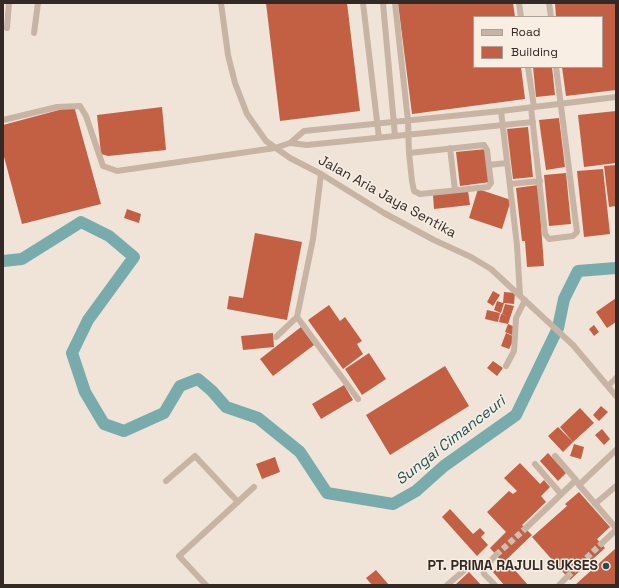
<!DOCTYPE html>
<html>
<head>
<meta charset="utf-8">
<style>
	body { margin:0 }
	#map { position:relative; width:619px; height:588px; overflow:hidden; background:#f0e4d8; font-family:"Space Grotesk",sans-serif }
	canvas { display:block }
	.frame { position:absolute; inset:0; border:4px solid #332a26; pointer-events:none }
	.legend { position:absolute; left:473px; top:16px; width:130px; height:52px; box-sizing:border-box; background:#f8eee4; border:1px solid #a9a098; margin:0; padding:5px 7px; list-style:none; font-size:12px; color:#332a26 }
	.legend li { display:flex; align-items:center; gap:8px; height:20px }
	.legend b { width:20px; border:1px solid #a9a098 }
</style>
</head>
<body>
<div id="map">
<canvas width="619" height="588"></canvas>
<div class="frame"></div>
<ul class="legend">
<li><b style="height:5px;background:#c7b4a4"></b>Road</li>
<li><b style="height:11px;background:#c35f43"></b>Building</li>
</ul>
</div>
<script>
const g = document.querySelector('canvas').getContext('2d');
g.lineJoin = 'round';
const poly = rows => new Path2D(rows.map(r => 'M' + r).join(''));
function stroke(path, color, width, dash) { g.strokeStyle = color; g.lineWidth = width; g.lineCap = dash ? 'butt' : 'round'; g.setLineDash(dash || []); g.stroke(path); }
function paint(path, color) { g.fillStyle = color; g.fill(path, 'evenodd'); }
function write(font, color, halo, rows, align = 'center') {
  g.font = font + ' "Space Grotesk",sans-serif'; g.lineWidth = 3; g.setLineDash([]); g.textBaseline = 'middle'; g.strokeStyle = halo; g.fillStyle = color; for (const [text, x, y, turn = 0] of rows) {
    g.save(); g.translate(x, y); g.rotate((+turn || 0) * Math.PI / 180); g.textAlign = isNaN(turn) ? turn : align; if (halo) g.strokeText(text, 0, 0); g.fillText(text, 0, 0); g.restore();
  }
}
stroke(poly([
	[3,261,22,259,81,222,109,236,134,257,88,320,72,353,85,392,104,424,124,431,164,413,180,386,198,379,212,391,226,407,258,418,300,452,327,493,393,504,416,491,444,466,516,415,558,328,564,299,578,271,616,268]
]), '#78abac', 12);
paint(poly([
	[266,3,347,3,360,111,280,121],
	[398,3,513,3,515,17,474,17,474,67,521,67,525,99,412,114],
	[555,3,616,3,616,90,566,96,562,67,602,67,602,17,556,17],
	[533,67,552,67,555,95,536,97],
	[74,106,101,204,22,224,3,153,3,125],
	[162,107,166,150,108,156,101,154,97,115],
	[616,111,616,163,584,167,578,115],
	[559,118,565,167,546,170,539,120],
	[528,127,533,177,513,179,507,129],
	[486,149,490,182,460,186,456,152],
	[616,165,616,206,609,207,604,166],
	[603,169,610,234,584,237,577,171],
	[566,173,571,224,549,226,544,175],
	[538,185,544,266,527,267,525,241,522,241,516,188],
	[478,189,511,200,502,229,469,218],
	[468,191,470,205,434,209,433,195],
	[127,209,141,214,139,223,124,218],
	[255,233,302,242,287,320,227,309,229,296,243,298],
	[493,291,500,295,493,306,487,302],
	[504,292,515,293,514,304,504,303,501,313,494,310,497,301,503,303],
	[616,298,616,322,607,328,596,312],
	[505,304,514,306,508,324,499,322,501,314,508,316,502,314],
	[329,305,340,321,345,317,362,341,357,344,363,354,343,369,308,320],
	[487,310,500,313,498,322,485,319],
	[508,324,515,327,512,335,505,332],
	[594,325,599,332,594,336,589,329],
	[301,327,314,345,273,376,260,359],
	[273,333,274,347,243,350,241,336],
	[506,333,515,337,509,349,501,346],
	[369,353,386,379,362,395,345,369],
	[493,361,503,368,497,376,487,368],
	[445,366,469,406,390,455,366,415],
	[344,385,353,400,321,419,312,404],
	[601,406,608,412,599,421,593,415],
	[580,408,594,423,573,442,560,427],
	[558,427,573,442,563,452,548,436],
	[602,429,610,439,604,445,595,435],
	[574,444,584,447,581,459,570,456],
	[548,453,566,473,558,481,540,461],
	[275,457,280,472,262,479,256,464],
	[520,463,540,484,544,480,550,487,541,496,546,502,522,525,532,535,506,560,528,585,504,585,493,572,503,563,490,548,506,532,487,512,509,491,513,494,517,491,504,478],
	[579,492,610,527,597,539,605,548,570,580,532,537,567,506,565,504],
	[450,509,473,534,480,528,485,533,481,537,488,545,477,556,442,517],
	[616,548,616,585,575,585],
	[376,570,389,585,372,585,366,578],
	[469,572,481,585,455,585]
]), '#c35f43');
stroke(poly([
	[496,555,526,528],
	[567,577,601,544]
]), '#cabfb4', 6, [6, 3]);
stroke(poly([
	[221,3,228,55,235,83,247,114,266,141,290,158,321,174,384,213,434,240,471,257,491,269,573,345,616,396],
	[363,3,379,138],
	[383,3,395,136],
	[395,3,408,121,409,153,412,181,414,191,420,194,488,187,491,183,487,150,484,145,409,153],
	[519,3,521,17],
	[549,3,551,17],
	[7,28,9,3],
	[34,33,38,3],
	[528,67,534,107],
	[531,107,545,234,549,239,573,236,577,232,556,67],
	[501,111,616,97],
	[3,120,57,107,80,106,86,116,103,166,117,171,275,148,290,143,304,131,501,111,517,245,520,296],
	[290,143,307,145,533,122],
	[450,148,455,190],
	[489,165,507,163],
	[510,184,540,181],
	[297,317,358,399],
	[276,337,297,317,313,239,321,174],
	[506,366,514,351,516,318,525,300],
	[608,386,616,378],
	[555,456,576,480],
	[535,464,561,494],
	[166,481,195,456,238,502],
	[579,485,616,528],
	[595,504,616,486],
	[526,528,576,480,579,485,616,450],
	[601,544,616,530],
	[206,585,179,556,254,487],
	[447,585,474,562,483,569],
	[495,585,484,574,483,569,496,555],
	[559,585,567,577]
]), '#c7b4a4', 6);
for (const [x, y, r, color] of [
	[606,566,4,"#1d5153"]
]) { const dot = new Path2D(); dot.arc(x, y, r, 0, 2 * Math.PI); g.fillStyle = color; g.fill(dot); stroke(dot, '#f8eee4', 1.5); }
write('14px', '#332a26', '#f8eee4', [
	["Jalan Aria Jaya Sentika",387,197,29]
]);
write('bold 14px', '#332a26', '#f8eee4', [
	["PT. PRIMA RAJULI SUKSES",598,566]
], 'right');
write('italic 15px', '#1d5153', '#f8eee4', [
	["Sungai Cimanceuri",451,441,-38]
]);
</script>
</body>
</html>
